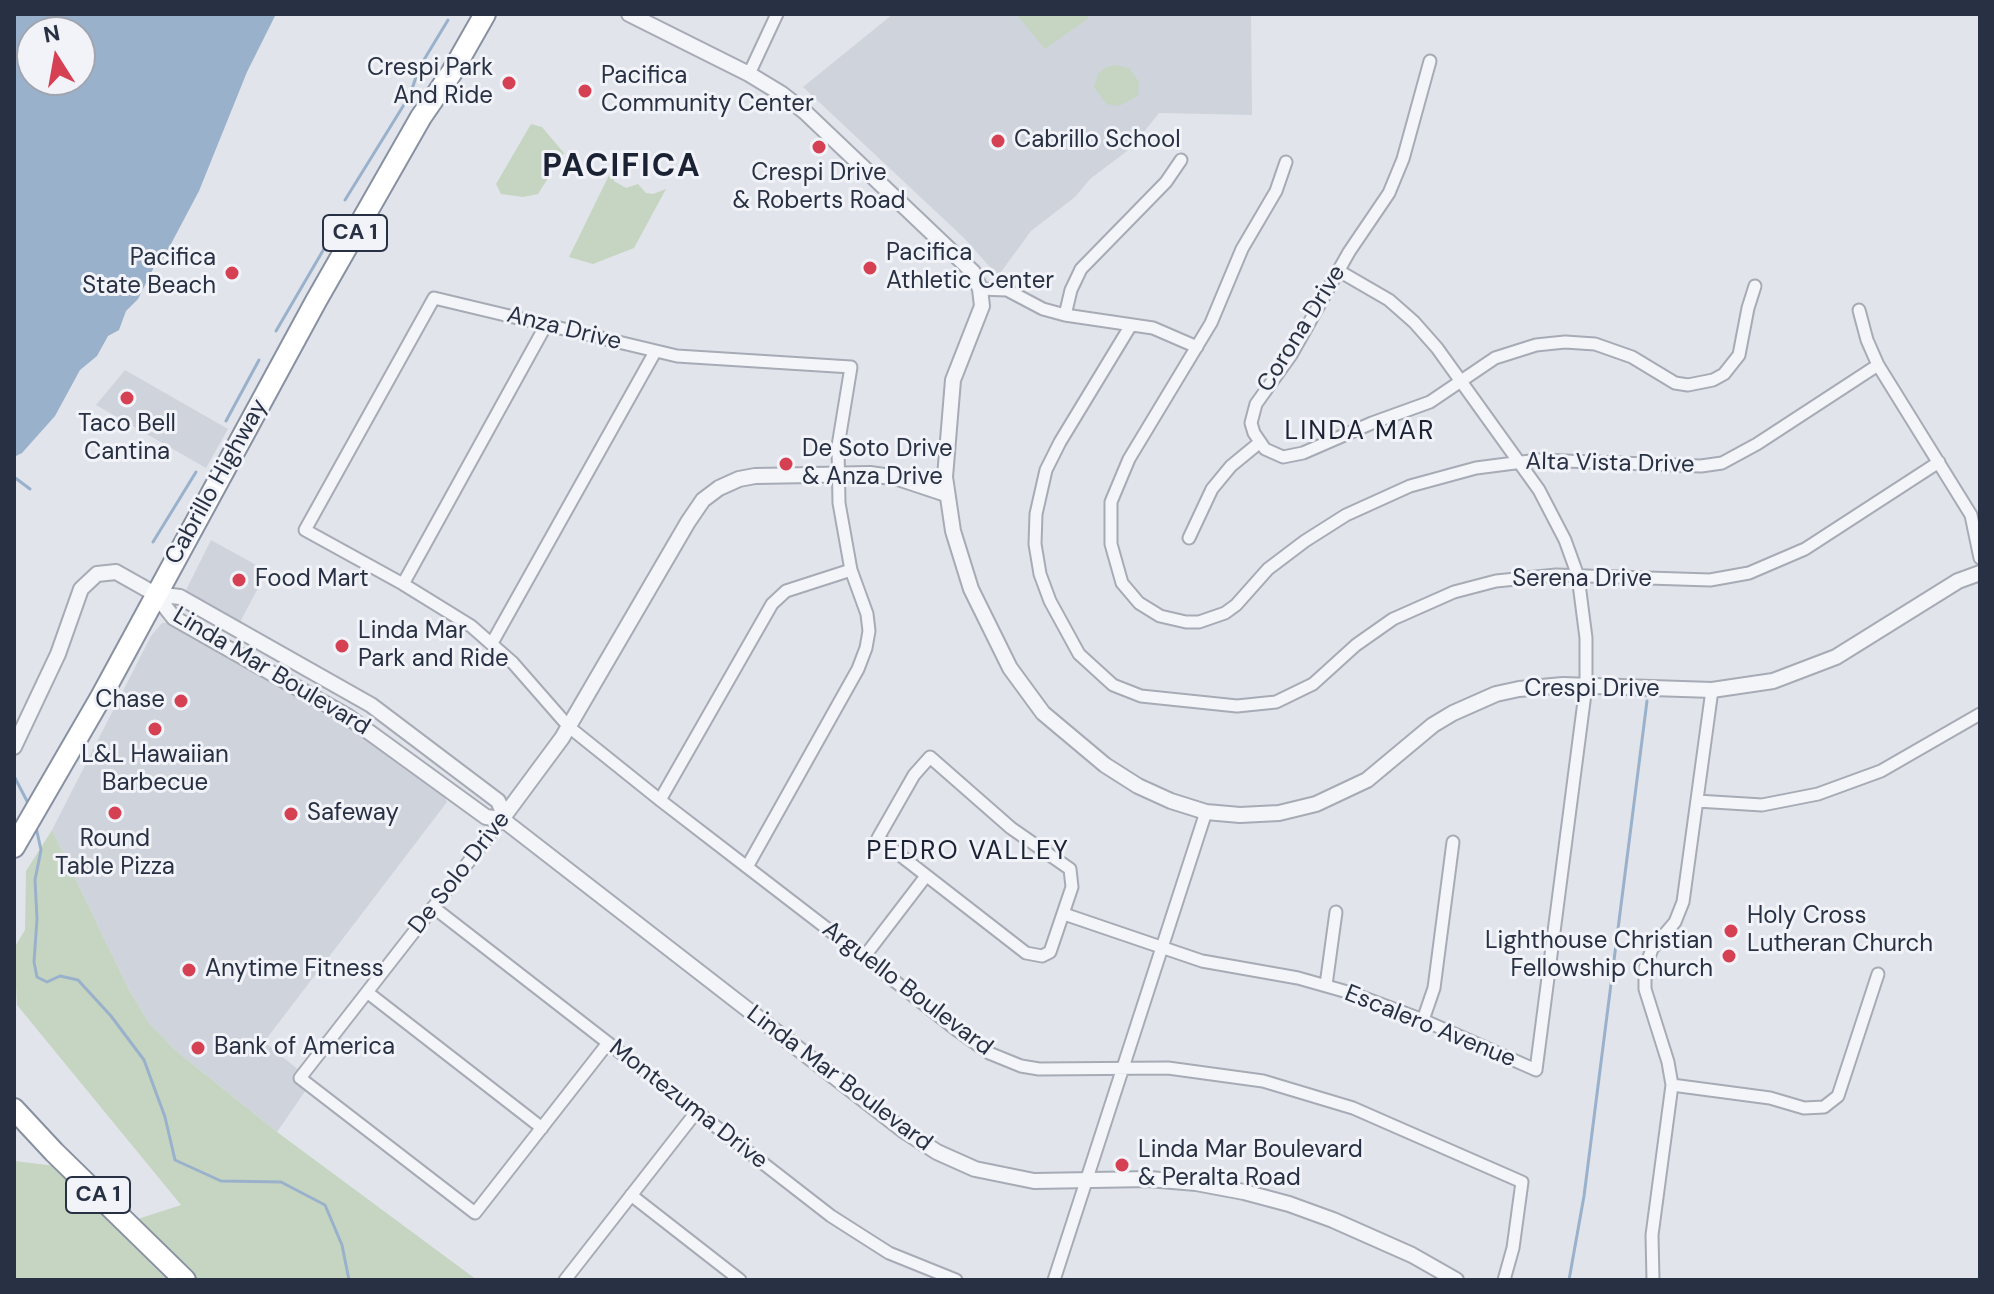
<!DOCTYPE html>
<html>
<head>
<meta charset="utf-8">
<style>
	body { margin:0 }
	#map { position:relative; width:1994px; height:1294px; overflow:hidden; background:#e1e4ea; font-family:"DM Sans",sans-serif }
	canvas { display:block }
	.frame { position:absolute; inset:0; border:16px solid #283143; pointer-events:none }
	.north { position:absolute; left:16px; top:16px; width:80px; height:80px; box-sizing:border-box; background:#f1f3f8; border:2px solid #a1a5b0; border-radius:50%; rotate:349deg; font-size:22px; font-weight:700; line-height:32px; text-align:center; color:#283143 }
	.north::after { content:''; display:block; margin:auto; width:28px; height:36px; background:#d54153; clip-path:polygon(50% 0,100% 100%,50% 72%,0 100%) }
</style>
</head>
<body>
<div id="map">
<canvas width="1994" height="1294"></canvas>
<div class="frame"></div>
<div class="north">N</div>
</div>
<script>
const g = document.querySelector('canvas').getContext('2d');
g.lineJoin = 'round';
function paint(path, color) { g.fillStyle = color; g.fill(path, 'evenodd'); }
const poly = rows => new Path2D(rows.map(r => 'M' + r).join(''));
function stroke(path, color, width, dash) { g.strokeStyle = color; g.lineWidth = width; g.lineCap = dash ? 'butt' : 'round'; g.setLineDash(dash || []); g.stroke(path); }
function write(font, color, halo, rows, align = 'center') {
  g.font = font + ' "DM Sans",sans-serif'; g.lineWidth = 6; g.setLineDash([]); g.textBaseline = 'middle'; g.strokeStyle = halo; g.fillStyle = color; for (const [text, x, y, turn = 0] of rows) {
    g.save(); g.translate(x, y); g.rotate((+turn || 0) * Math.PI / 180); g.textAlign = isNaN(turn) ? turn : align; if (halo) g.strokeText(text, 0, 0); g.fillText(text, 0, 0); g.restore();
  }
}
paint(poly([
	[893,14,1251,14,1252,115,1159,113,1131,148,1090,179,1075,197,1031,231,998,276,964,238,803,87],
	[125,370,228,429,206,468,96,405],
	[211,540,267,571,239,624,183,596],
	[173,622,292,687,438,784,447,802,264,1042,300,1071,295,1081,306,1090,277,1132,175,1050,149,1023,129,990,52,830,151,636,162,623]
]), '#cfd3dc');
paint(poly([
	[1016,14,1087,14,1089,18,1045,49],
	[1116,65,1129,68,1139,82,1138,96,1119,106,1106,104,1094,87,1098,74,1106,67],
	[531,124,542,127,564,153,538,194,523,197,501,194,496,184],
	[612,169,614,181,626,188,638,184,646,193,653,194,666,189,634,248,593,264,569,257],
	[52,830,129,990,149,1023,175,1050,277,1132,477,1280,198,1280,138,1219,181,1205,17,1005,14,948,25,930,26,871],
	[14,1161,56,1166,174,1280,14,1280]
]), '#c6d5c2');
paint(poly([
	[14,14,276,14,247,72,199,191,163,259,155,265,138,299,126,311,119,330,108,336,97,356,80,370,55,416,22,453,14,457],
	[32,32,80,32,80,80,32,80]
]), '#9ab1cc');
stroke(poly([
	[345,200,410,95,419,68,448,20],
	[276,331,328,242],
	[226,421,259,360],
	[14,477,30,489],
	[153,542,196,472],
	[14,776,29,805],
	[36,827,41,850,35,880,37,919,34,962,37,977,47,982,60,976,78,980,111,1016,144,1060,165,1117,175,1160,221,1181,281,1182,325,1205,342,1245,349,1280],
	[1569,1280,1584,1196,1647,701]
]), '#9ab1cc', 3);
const minor = poly([
	[1430,61,1403,159,1389,193,1349,252,1291,355,1256,404,1251,423,1254,433,1265,449,1283,457,1303,453,1372,423,1430,402,1495,358,1536,345,1565,342,1595,344,1632,357,1675,383,1688,385,1713,380,1724,374,1739,355,1748,308,1755,286],
	[749,74,777,14],
	[1286,162,1276,191,1242,249,1211,323,1129,459,1111,502,1111,544,1122,583,1139,603,1160,616,1186,622,1199,622,1225,613,1236,605,1268,569,1305,541,1346,515,1410,486,1476,468,1538,460,1701,466,1722,463,1757,444,1878,365],
	[980,289,1007,290,1043,309,1065,315,1153,328,1197,347],
	[1859,310,1867,340,1878,365,1971,515,1980,558],
	[1065,315,1071,290,1081,269,1166,182,1181,160],
	[1131,325,1060,442,1046,470,1036,514,1035,544,1040,574,1050,601,1079,654,1113,685,1141,696,1237,706,1276,702,1313,684,1356,645,1393,619,1454,592,1496,581,1556,575,1710,580,1749,573,1805,549,1939,462],
	[1189,538,1212,489,1231,466,1259,443],
	[403,584,546,325],
	[492,643,655,352],
	[930,757,1011,828,1070,869,1072,887,1050,952,1042,956,1026,953,878,838,914,775,930,757],
	[660,800,772,604,786,591,851,570],
	[1697,801,1762,805,1818,794,1881,771,1980,714],
	[502,819,300,1078,475,1213,608,1043],
	[747,867,858,669,866,648,869,631,867,614,851,570,839,503,838,446,851,367,677,356,434,298,305,530,403,584,471,626,513,663,569,727,660,800,747,867,864,957,958,1031,989,1053,1021,1066,1039,1069,1168,1068,1263,1081,1353,1108,1522,1182,1513,1248,1504,1280],
	[433,907,831,1216,889,1253,956,1280],
	[1064,914,1202,961,1298,978,1351,993,1423,1020,1536,1070,1586,686,1586,638,1578,576,1565,540,1539,490,1437,348,1414,322,1389,300,1339,271],
	[864,957,926,876],
	[1326,985,1336,912],
	[367,992,542,1128],
	[1423,1020,1434,988,1453,842],
	[1672,1085,1770,1098,1804,1108,1824,1107,1838,1096,1878,974],
	[631,1195,740,1280],
	[565,1280,697,1111],
	[1054,1280,1206,812],
	[1653,1280,1652,1235,1672,1085,1668,1062,1645,989,1645,968,1652,949,1675,922,1683,902,1712,690]
]);
const tertiary = poly([
	[629,14,749,74,782,94,805,112,973,272,980,289,982,306,953,380,945,477,953,531,971,589,1010,668,1043,713,1105,765,1138,786,1171,801,1206,812,1240,815,1279,813,1316,804,1367,780,1433,725,1453,713,1496,694,1519,689,1563,685,1712,690,1773,681,1836,657,1958,581,1980,573],
	[155,594,180,597,371,705,498,801,502,810,502,819],
	[14,747,58,654,81,589,97,574,116,572,155,594,174,618,347,716,486,817,502,819,903,1130,937,1152,975,1169,1034,1181,1149,1179,1196,1183,1244,1192,1289,1204,1333,1220,1412,1255,1456,1280],
	[502,819,562,738,688,522,703,500,719,488,739,479,755,476,870,474,898,478,946,494]
]);
const trunk = poly([
	[14,847,101,697,316,301,421,117,452,72,485,14],
	[14,1109,54,1152,185,1280]
]);
stroke(minor, '#a6abb5', 15);
stroke(tertiary, '#a6abb5', 18);
stroke(trunk, '#8891a2', 24);
stroke(minor, '#f4f5f8', 11);
stroke(tertiary, '#f4f5f8', 14);
stroke(trunk, '#fff', 20);
for (const [x, y, r, color] of [
	[509,83,8,"#d54153"],
	[585,91,8,"#d54153"],
	[998,141,8,"#d54153"],
	[819,147,8,"#d54153"],
	[870,268,8,"#d54153"],
	[232,273,8,"#d54153"],
	[127,398,8,"#d54153"],
	[786,464,8,"#d54153"],
	[239,580,8,"#d54153"],
	[342,646,8,"#d54153"],
	[181,701,8,"#d54153"],
	[155,729,8,"#d54153"],
	[115,813,8,"#d54153"],
	[291,814,8,"#d54153"],
	[1731,931,8,"#d54153"],
	[1729,956,8,"#d54153"],
	[189,970,8,"#d54153"],
	[198,1048,8,"#d54153"],
	[1122,1165,8,"#d54153"]
]) { const dot = new Path2D(); dot.arc(x, y, r, 0, 2 * Math.PI); g.fillStyle = color; g.fill(dot); stroke(dot, '#f1f3f8', 3); }
for (const [x, y, w] of [
	[355,233,64],
	[98,1195,64]
]) { const box = new Path2D(); box.roundRect(x - w / 2, y - 18, w, 36, 6); g.fillStyle = '#f1f3f8'; g.fill(box); stroke(box, '#283143', 2); }
write('bold 22px', '#283143', null, [
	["CA 1",355,233],
	["CA 1",98,1195]
]);
write('24px', '#283143', '#f1f3f8', [
	["Crespi Park",493,69,"right"],
	["And Ride",493,97,"right"],
	["Pacifica",601,77],
	["Community Center",601,105],
	["Cabrillo School",1014,141],
	["Crespi Drive",819,174,"center"],
	["& Roberts Road",819,202,"center"],
	["Pacifica",886,254],
	["Athletic Center",886,282],
	["Pacifica",216,259,"right"],
	["State Beach",216,287,"right"],
	["Taco Bell",127,425,"center"],
	["Cantina",127,453,"center"],
	["De Soto Drive",802,450],
	["& Anza Drive",802,478],
	["Food Mart",255,580],
	["Linda Mar",358,632],
	["Park and Ride",358,660],
	["Chase",165,701,"right"],
	["L&L Hawaiian",155,756,"center"],
	["Barbecue",155,784,"center"],
	["Safeway",307,814],
	["Round",115,840,"center"],
	["Table Pizza",115,868,"center"],
	["Holy Cross",1747,917],
	["Lutheran Church",1747,945],
	["Lighthouse Christian",1713,942,"right"],
	["Fellowship Church",1713,970,"right"],
	["Anytime Fitness",205,970],
	["Bank of America",214,1048],
	["Linda Mar Boulevard",1138,1151],
	["& Peralta Road",1138,1179]
], 'left');
write('24px', '#283143', '#f1f3f8', [
	["Anza Drive",564,329,14],
	["Corona Drive",1302,329,-58],
	["Alta Vista Drive",1610,464,1],
	["Cabrillo Highway",217,482,-61],
	["Serena Drive",1582,580],
	["Linda Mar Boulevard",271,672,31],
	["Crespi Drive",1592,690],
	["De Solo Drive",460,873,-52],
	["Arguello Boulevard",907,989,37],
	["Escalero Avenue",1430,1027,22],
	["Linda Mar Boulevard",839,1079,37],
	["Montezuma Drive",688,1105,38]
]);
g.letterSpacing = '2px';
write('26px', '#1b2234', '#f1f3f8', [
	["LINDA MAR",1360,432],
	["PEDRO VALLEY",968,852]
]);
g.letterSpacing = '0px';
g.letterSpacing = '2px';
write('bold 32px', '#1b2234', '#f1f3f8', [
	["PACIFICA",622,168]
]);
g.letterSpacing = '0px';
</script>
</body>
</html>
